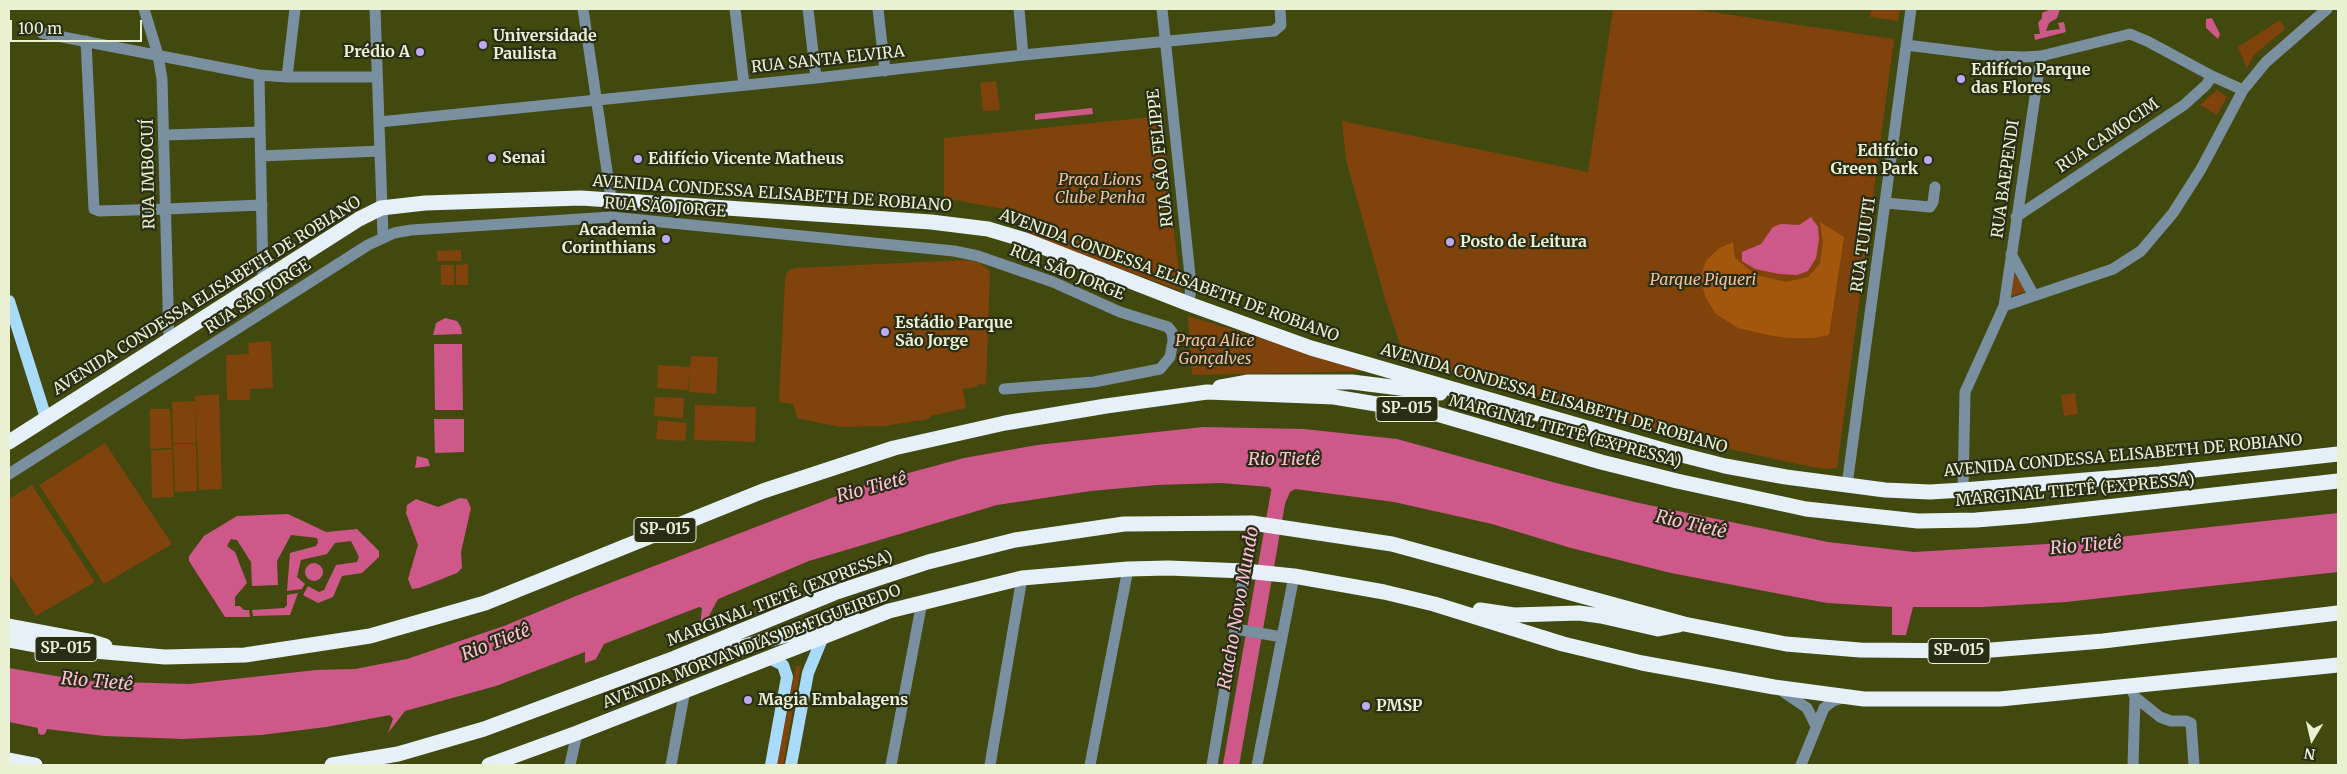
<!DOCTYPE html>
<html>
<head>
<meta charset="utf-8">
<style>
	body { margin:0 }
	#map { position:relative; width:2347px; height:774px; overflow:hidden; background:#42490e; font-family:Merriweather,serif }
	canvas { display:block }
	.frame { position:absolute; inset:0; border:10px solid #eaf0d2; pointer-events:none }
	.north { position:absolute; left:2287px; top:714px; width:50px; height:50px; -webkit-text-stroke:4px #292d15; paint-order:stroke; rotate:189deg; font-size:14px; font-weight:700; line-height:20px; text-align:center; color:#eaf0d2 }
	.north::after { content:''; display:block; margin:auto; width:18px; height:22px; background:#eaf0d2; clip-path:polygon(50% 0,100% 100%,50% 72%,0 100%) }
	.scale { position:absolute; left:10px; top:20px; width:132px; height:22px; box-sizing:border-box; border:2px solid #eaf0d2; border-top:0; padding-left:6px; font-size:15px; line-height:18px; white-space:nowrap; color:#eaf0d2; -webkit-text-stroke:4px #292d15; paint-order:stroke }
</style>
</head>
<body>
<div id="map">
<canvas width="2347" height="774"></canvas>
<div class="frame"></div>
<div class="north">N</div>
<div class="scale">100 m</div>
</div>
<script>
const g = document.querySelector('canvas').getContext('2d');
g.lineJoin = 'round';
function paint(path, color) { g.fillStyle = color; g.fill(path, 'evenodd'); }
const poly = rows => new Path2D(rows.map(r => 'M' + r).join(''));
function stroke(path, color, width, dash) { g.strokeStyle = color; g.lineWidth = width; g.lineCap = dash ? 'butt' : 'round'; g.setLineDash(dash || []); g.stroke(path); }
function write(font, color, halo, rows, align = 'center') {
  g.font = font + ' Merriweather,serif'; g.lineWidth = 4.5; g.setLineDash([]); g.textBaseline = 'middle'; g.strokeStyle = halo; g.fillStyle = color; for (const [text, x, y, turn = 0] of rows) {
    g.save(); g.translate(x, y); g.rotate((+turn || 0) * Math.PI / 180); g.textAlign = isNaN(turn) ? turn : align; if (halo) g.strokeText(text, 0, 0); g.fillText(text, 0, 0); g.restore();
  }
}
paint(poly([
	[1613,9,1691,9,1894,39,1837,468,1824,469,1797,464,1725,448,1405,359,1385,299,1346,160,1342,121,1588,172],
	[1871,9,1900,9,1898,21,1870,17],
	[2280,20,2285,29,2254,55,2247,68,2238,47],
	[996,81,1000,110,983,111,980,83],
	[2217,90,2227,97,2217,115,2200,105],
	[1161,116,1181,291,1029,235,1020,219,1009,210,944,198,944,138],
	[461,250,461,261,437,261,437,251],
	[964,260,979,262,990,271,986,385,978,384,977,387,963,389,966,408,931,416,929,419,884,426,839,427,797,418,793,404,779,402,785,280,786,273,790,270,795,268],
	[468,264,468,285,456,285,456,265],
	[441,265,454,265,454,285,441,285],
	[2014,273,2026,291,2012,296,2011,295],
	[1188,316,1367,371,1192,375],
	[271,341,273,388,250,389,250,400,227,400,226,355,249,354,248,343],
	[691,356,718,357,716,394,689,392,690,368,688,390,657,388,658,365,690,367],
	[2075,393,2078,414,2064,416,2061,395],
	[219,394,222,489,199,490,195,396],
	[655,397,684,398,683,418,654,416],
	[195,401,196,443,173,443,172,402],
	[695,405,756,407,755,442,694,440],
	[150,409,170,409,172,448,150,449],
	[658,420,687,423,685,441,656,439],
	[105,443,172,544,104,584,39,485],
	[173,444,196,444,197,491,175,492],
	[172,449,174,497,152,498,151,451],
	[32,485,95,582,36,616,9,574,9,499],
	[796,666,801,666,783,765,777,765]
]), '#7f430b');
paint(poly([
	[1820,222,1844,237,1829,335,1814,338,1788,338,1767,335,1738,328,1716,314,1706,298,1700,279,1706,261,1718,249,1733,242,1735,258,1756,275,1786,282,1808,277,1820,264,1823,242]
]), '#a3570d');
paint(poly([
	[2051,9,2060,9,2057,18,2049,23,2046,31,2060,29,2058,23,2064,22,2066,32,2035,40,2034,34,2040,34,2038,23,2042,18,2042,13],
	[2212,18,2220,34,2218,39,2206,28,2206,19],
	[1092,108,1093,114,1035,120,1035,114],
	[1811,217,1818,227,1819,240,1816,258,1808,271,1797,275,1779,274,1755,269,1742,261,1742,252,1761,244,1773,227,1781,224,1799,225],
	[445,318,457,321,461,327,462,334,433,335,436,323],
	[434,344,462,344,463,410,435,410],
	[434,419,464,419,464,452,435,453],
	[1203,427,1304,429,1397,439,1556,483,1639,503,1828,542,1914,552,2064,543,2338,513,2338,572,2066,602,1983,607,1913,607,1906,635,1892,635,1892,607,1827,603,1671,573,1571,548,1492,524,1394,502,1295,489,1290,492,1280,515,1269,514,1272,490,1269,487,1221,483,1157,485,1091,491,997,505,809,561,718,599,703,627,700,627,702,608,699,607,604,644,596,659,585,663,585,652,496,686,405,711,388,733,393,719,390,715,326,727,261,735,183,739,104,736,47,729,45,734,41,735,38,733,38,728,9,722,9,668,85,681,189,684,316,670,355,669,407,659,504,626,576,596,868,484,964,458,1037,445],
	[417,456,428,459,430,466,415,468],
	[460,498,467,499,471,508,461,552,462,568,457,573,419,588,412,589,408,579,418,545,406,513,407,505,416,499,438,507],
	[288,514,326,532,357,529,379,551,379,557,362,573,342,576,333,597,318,603,303,595,308,586,319,592,324,590,336,565,357,562,359,557,351,541,335,543,327,554,301,560,297,577,305,584,302,589,287,591,290,553,316,546,318,542,317,538,291,535,277,561,278,585,252,586,251,562,237,540,231,539,227,546,235,552,247,583,235,597,235,606,240,606,244,610,249,610,250,617,225,617,189,561,189,556,204,536,237,516],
	'305 572a9 9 0 1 1 18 0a9 9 0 1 1-18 0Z',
	[298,593,290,615,253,616,252,610,284,608,287,605,287,595]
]), '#cd5889');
stroke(poly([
	[1231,765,1279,492]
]), '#cd5889', 16);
stroke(poly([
	[144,9,158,55,162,79,169,341],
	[375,9,383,237],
	[583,9,611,198],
	[735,9,744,85],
	[808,9,816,78],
	[878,9,885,71],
	[1019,9,1023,55],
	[1162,9,1191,285,1189,304],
	[42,33,259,75,287,77,377,77],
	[86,41,94,209,99,211,166,209,262,205],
	[1906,45,1994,56,2025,57,2041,56,2130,34,2147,41,2212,76,2243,90],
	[259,75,263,281],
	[287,77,295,9],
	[379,122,816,78,1023,55,1274,31,1281,25,1280,9],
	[165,135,260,132],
	[261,156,380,151],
	[1886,203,1930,207,1933,202,1935,187],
	[2016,217,2184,105,2206,85,2212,76],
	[2011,254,2034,296],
	[2004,306,2113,269,2141,251,2173,213,2201,169,2243,90,2266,62,2327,9],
	[9,474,368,245,394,233,411,230,611,217,954,251,978,256,1053,282,1120,312,1168,327,1172,332,1173,341,1170,357,1160,369,1094,382,1004,389],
	[1847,485,1911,9],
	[1963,490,1965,392,2004,306,2041,56],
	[1235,629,1282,637],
	[2130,686,2135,697,2160,717,2171,721,2186,721,2191,723,2194,765],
	[1782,691,1807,708,1816,726],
	[570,765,577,733],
	[671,765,685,690],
	[891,765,922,602],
	[990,765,1022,578],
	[1090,765,1128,569],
	[1212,765,1245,571],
	[1257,765,1294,576],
	[1801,765,1824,708,1833,701,1845,697],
	[2133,765,2135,697]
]), '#78909f', 11);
stroke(poly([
	[9,301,46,418],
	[769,658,783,665,787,677,771,765],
	[791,765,808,673,822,639]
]), '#a8daf9', 12);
stroke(poly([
	[1220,387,1247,382,1352,382,1440,393],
	[9,442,359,219,381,208,425,203,581,198,931,222,988,229,1025,240,1189,304,1311,348,1670,452,1725,466,1786,477,1885,490,1930,492,1963,490,2159,474,2338,454],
	[1480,610,1514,615,1579,613,1601,616,1658,629,1679,625],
	[9,626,89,641,105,646],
	[9,640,47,647,165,657,245,655,370,636,485,603,763,491,894,448,1005,423,1106,406,1207,392,1334,397,1437,414,1601,462,1677,481,1806,509,1918,521,1976,520,2026,516,2338,481],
	[689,658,704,657,853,617],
	[9,760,35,765],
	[332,765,398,754,484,729,675,658,834,593,928,562,1015,540,1124,524,1252,523,1392,544,1684,624,1786,644,1860,650,1979,651,2103,641,2338,613],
	[489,765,577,733,889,611,1022,578,1128,569,1168,568,1245,571,1294,576,1384,592,1434,604,1563,644,1642,663,1774,687,1864,699,2000,699,2338,665]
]), '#e5f0f8', 15);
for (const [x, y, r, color] of [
	[483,45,5,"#bea9f5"],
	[420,52,5,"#bea9f5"],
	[1961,79,5,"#bea9f5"],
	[492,158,5,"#bea9f5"],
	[638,159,5,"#bea9f5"],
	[1928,160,5,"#bea9f5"],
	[666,239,5,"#bea9f5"],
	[1450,242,5,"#bea9f5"],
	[885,332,5,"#bea9f5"],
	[748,700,5,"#bea9f5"],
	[1366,706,5,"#bea9f5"]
]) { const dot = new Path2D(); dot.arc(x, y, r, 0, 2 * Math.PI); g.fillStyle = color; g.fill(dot); stroke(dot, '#292d15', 2); }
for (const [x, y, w] of [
	[1407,409,62],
	[665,530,62],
	[66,649,62],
	[1959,651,62]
]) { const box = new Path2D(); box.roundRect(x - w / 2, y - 12.5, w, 25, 4); g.fillStyle = '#292d15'; g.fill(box); stroke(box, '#eaf0d2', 1); }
write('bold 15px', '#eaf0d2', null, [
	["SP-015",1407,409],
	["SP-015",665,530],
	["SP-015",66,649],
	["SP-015",1959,651]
]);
write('bold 16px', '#eaf0d2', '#292d15', [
	["Universidade",493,36],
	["Paulista",493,54],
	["Prédio A",410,52,"right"],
	["Edifício Parque",1971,70],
	["das Flores",1971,88],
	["Edifício",1918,151,"right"],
	["Green Park",1918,169,"right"],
	["Senai",502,158],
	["Edifício Vicente Matheus",648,159],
	["Academia",656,230,"right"],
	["Corinthians",656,248,"right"],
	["Posto de Leitura",1460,242],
	["Estádio Parque",895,323],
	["São Jorge",895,341],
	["Magia Embalagens",758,700],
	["PMSP",1376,706]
], 'left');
write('16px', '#eaf0d2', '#292d15', [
	["RUA SANTA ELVIRA",828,60,-6],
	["RUA CAMOCIM",2108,136,-34],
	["RUA SÃO FELIPPE",1161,158,-96],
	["RUA IMBOCUÍ",149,174,-91],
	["RUA BAEPENDI",2006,179,-82],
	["AVENIDA CONDESSA ELISABETH DE ROBIANO",772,194,4],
	["RUA SÃO JORGE",665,208,4],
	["RUA TUIUTI",1864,245,-82],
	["RUA SÃO JORGE",1067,273,22],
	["AVENIDA CONDESSA ELISABETH DE ROBIANO",1169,276,20],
	["AVENIDA CONDESSA ELISABETH DE ROBIANO",207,296,-32],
	["RUA SÃO JORGE",258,297,-33],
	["AVENIDA CONDESSA ELISABETH DE ROBIANO",1554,399,16],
	["MARGINAL TIETÊ (EXPRESSA)",1565,432,15],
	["AVENIDA CONDESSA ELISABETH DE ROBIANO",2123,456,-5],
	["MARGINAL TIETÊ (EXPRESSA)",2075,491,-5],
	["MARGINAL TIETÊ (EXPRESSA)",780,599,-21],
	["AVENIDA MORVAN DIAS DE FIGUEIREDO",752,647,-21]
]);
write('italic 16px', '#f2c09d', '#292d15', [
	["Praça Lions",1100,180],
	["Clube Penha",1100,198],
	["Parque Piqueri",1703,280],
	["Praça Alice",1215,341],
	["Gonçalves",1215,359]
]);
write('italic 18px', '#ffc2d7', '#292d15', [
	["Rio Tietê",1284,460],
	["Rio Tietê",872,488,-15],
	["Rio Tietê",1691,525,13],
	["Rio Tietê",2086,546,-5],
	["Riacho Novo Mundo",1239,608,-80],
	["Rio Tietê",496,643,-21],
	["Rio Tietê",97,682,5]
]);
</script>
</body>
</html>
